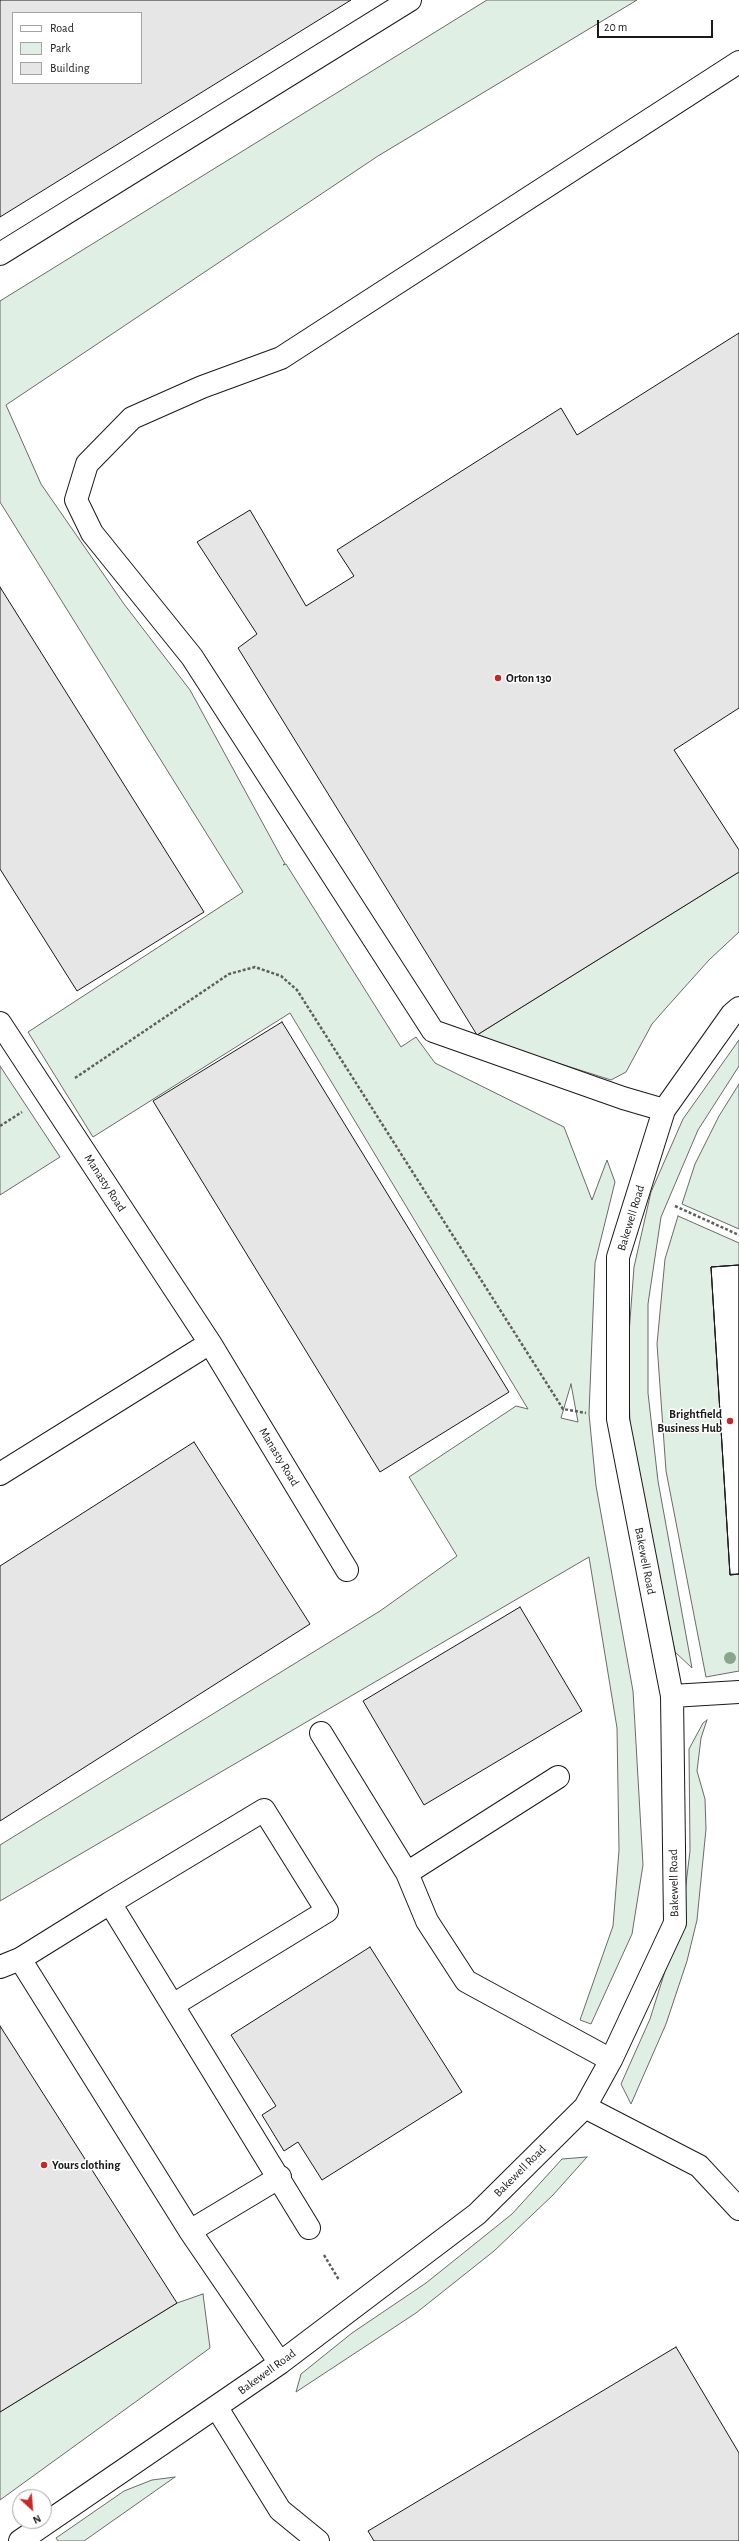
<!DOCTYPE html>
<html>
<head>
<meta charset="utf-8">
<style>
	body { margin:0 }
	#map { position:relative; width:739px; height:2541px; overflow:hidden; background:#fff; font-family:"Alegreya Sans",sans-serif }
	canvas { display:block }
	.legend { position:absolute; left:12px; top:12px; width:130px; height:72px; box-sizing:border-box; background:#fff; border:1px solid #a3a3a3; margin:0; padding:5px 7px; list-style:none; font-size:12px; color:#1a1a1a }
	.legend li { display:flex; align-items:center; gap:8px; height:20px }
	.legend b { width:20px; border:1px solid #a3a3a3 }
	.north { position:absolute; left:12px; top:2489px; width:40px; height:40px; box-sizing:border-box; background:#fff; border:1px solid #a3a3a3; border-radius:50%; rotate:154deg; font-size:11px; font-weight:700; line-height:16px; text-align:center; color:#1a1a1a }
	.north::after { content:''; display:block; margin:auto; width:14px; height:18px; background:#c62828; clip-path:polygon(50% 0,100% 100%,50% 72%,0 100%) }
	.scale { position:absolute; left:597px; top:20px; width:116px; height:18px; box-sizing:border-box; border:2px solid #1a1a1a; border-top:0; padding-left:5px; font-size:12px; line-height:14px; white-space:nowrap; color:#1a1a1a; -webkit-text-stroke:3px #fff; paint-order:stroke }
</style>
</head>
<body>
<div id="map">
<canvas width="739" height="2541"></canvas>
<ul class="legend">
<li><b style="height:5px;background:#fff"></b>Road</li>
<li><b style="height:11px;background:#e0efe3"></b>Park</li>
<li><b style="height:11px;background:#e6e6e6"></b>Building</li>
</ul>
<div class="north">N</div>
<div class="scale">20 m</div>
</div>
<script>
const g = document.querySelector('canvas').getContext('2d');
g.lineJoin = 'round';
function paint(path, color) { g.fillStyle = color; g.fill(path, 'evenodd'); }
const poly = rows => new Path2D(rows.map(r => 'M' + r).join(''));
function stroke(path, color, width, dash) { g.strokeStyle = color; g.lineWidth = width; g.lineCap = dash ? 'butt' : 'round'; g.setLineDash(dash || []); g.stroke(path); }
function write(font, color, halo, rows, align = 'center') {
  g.font = font + ' "Alegreya Sans",sans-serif'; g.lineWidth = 3; g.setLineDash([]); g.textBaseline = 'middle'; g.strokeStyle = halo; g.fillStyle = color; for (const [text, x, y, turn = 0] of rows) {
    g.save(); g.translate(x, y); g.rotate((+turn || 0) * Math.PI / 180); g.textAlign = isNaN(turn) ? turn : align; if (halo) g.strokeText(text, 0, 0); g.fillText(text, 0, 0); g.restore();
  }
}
const green = poly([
	[487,0,637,0,378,156,6,405,41,484,124,604,190,690,285,864,283,865,286,864,401,1047,416,1037,435,1063,564,1127,592,1200,607,1160,615,1182,595,1263,589,1414,596,1486,633,1691,643,1865,632,1934,591,2024,580,2020,613,1926,619,1850,617,1728,589,1557,0,1901,0,1845,380,1611,457,1556,409,1477,516,1406,528,1409,290,1013,93,1137,28,1032,243,892,0,502,0,301,487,0],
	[571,1384,578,1422,561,1418,571,1384],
	[739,872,739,932,709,960,666,1008,652,1024,626,1072,611,1080,498,1044,477,1035,739,872],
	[739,1040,739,1066,698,1130,661,1217,648,1304,648,1393,658,1481,692,1668,675,1652,649,1534,630,1427,628,1347,634,1267,651,1192,683,1119,739,1040],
	[0,1066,60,1157,0,1195,0,1066],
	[739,1084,739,1229,682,1204,695,1164,719,1116,739,1084],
	[678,1216,739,1243,739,1265,711,1267,730,1574,739,1574,739,1671,706,1677,666,1471,657,1344,665,1259,678,1216],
	[707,1720,701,1738,697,1771,705,1799,706,1829,697,1920,687,1961,666,2024,631,2104,621,2084,650,2019,682,1917,690,1851,689,1749,703,1723,707,1720],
	[587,2157,553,2195,494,2251,416,2313,296,2392,301,2374,352,2333,426,2283,512,2214,562,2159,587,2157],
	[203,2294,210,2348,0,2500,0,2412,177,2303,203,2294],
	[175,2477,84,2541,58,2541,56,2538,124,2491,152,2480,175,2477]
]);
paint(green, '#e0efe3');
stroke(green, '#6a6a6a', 1);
const building = poly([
	[0,0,351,0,0,217,0,0],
	[13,13,141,13,141,83,13,83,13,13],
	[739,333,739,708,674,750,739,850,739,872,477,1035,238,648,257,634,197,542,250,510,306,606,354,576,337,550,561,408,577,435,739,333],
	[0,587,204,912,77,991,0,869,0,587],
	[282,1022,509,1392,380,1472,153,1101,282,1022],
	[739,1265,739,1574,730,1575,711,1267,739,1265],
	[739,1265,739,1574,730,1575,711,1267,739,1265],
	[194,1442,310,1624,0,1821,0,1566,194,1442],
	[520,1607,582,1711,424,1805,363,1701,520,1607],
	[370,1947,462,2092,322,2180,298,2142,284,2151,262,2115,276,2106,231,2035,370,1947],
	[0,2026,177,2303,0,2412,0,2026],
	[676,2347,739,2453,739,2541,374,2541,368,2531,676,2347]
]);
paint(building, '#e6e6e6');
stroke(building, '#1a1a1a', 1);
const minor = poly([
	[0,254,410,0],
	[0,1023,210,1343,347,1570],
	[664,1110,623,1098,433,1031,192,657,92,533,76,500,87,464,132,418,202,387,281,358,739,62],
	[0,1474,210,1343],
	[672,1696,739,1692],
	[321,1733,407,1873,427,1921,466,1981,611,2060],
	[407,1873,558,1777],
	[20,1959,190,2231,280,2363],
	[0,1967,20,1959,110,1903],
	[173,2005,327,1911,264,1810,110,1903,309,2228],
	[585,2107,699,2166,739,2209],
	[190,2231,280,2177],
	[217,2408,280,2510,318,2541],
	[20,2541,280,2363,477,2214,585,2107,611,2060,675,1923,672,1696,618,1419,618,1257,664,1110,732,1014,739,1008]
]);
stroke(minor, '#1a1a1a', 24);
stroke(poly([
	[75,1078,229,974,255,967,281,976,297,990,563,1409,586,1413],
	[0,1126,22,1112],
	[675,1206,739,1235],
	[324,2255,339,2280]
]), '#5f5f5f', 2.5, [3, 2]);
stroke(minor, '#fff', 22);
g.fillStyle = '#8aa48f';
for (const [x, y] of [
	[730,1658]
]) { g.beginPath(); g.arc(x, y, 6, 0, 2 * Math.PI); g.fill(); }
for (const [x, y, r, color] of [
	[498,678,4,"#c62828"],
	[730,1421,4,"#c62828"],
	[44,2165,4,"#c62828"]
]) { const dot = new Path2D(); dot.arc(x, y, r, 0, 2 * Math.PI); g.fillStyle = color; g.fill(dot); stroke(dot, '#fff', 1.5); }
write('bold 12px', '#1a1a1a', '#fff', [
	["Orton 130",506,678],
	["Brightfield",722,1414,"right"],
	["Business Hub",722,1428,"right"],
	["Yours clothing",52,2165]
], 'left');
write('12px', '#1a1a1a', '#fff', [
	["Manasty Road",105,1183,57],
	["Bakewell Road",631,1218,-73],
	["Manasty Road",279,1457,59],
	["Bakewell Road",645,1561,79],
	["Bakewell Road",674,1883,-91],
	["Bakewell Road",520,2171,-45],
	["Bakewell Road",267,2372,-36]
]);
</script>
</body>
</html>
